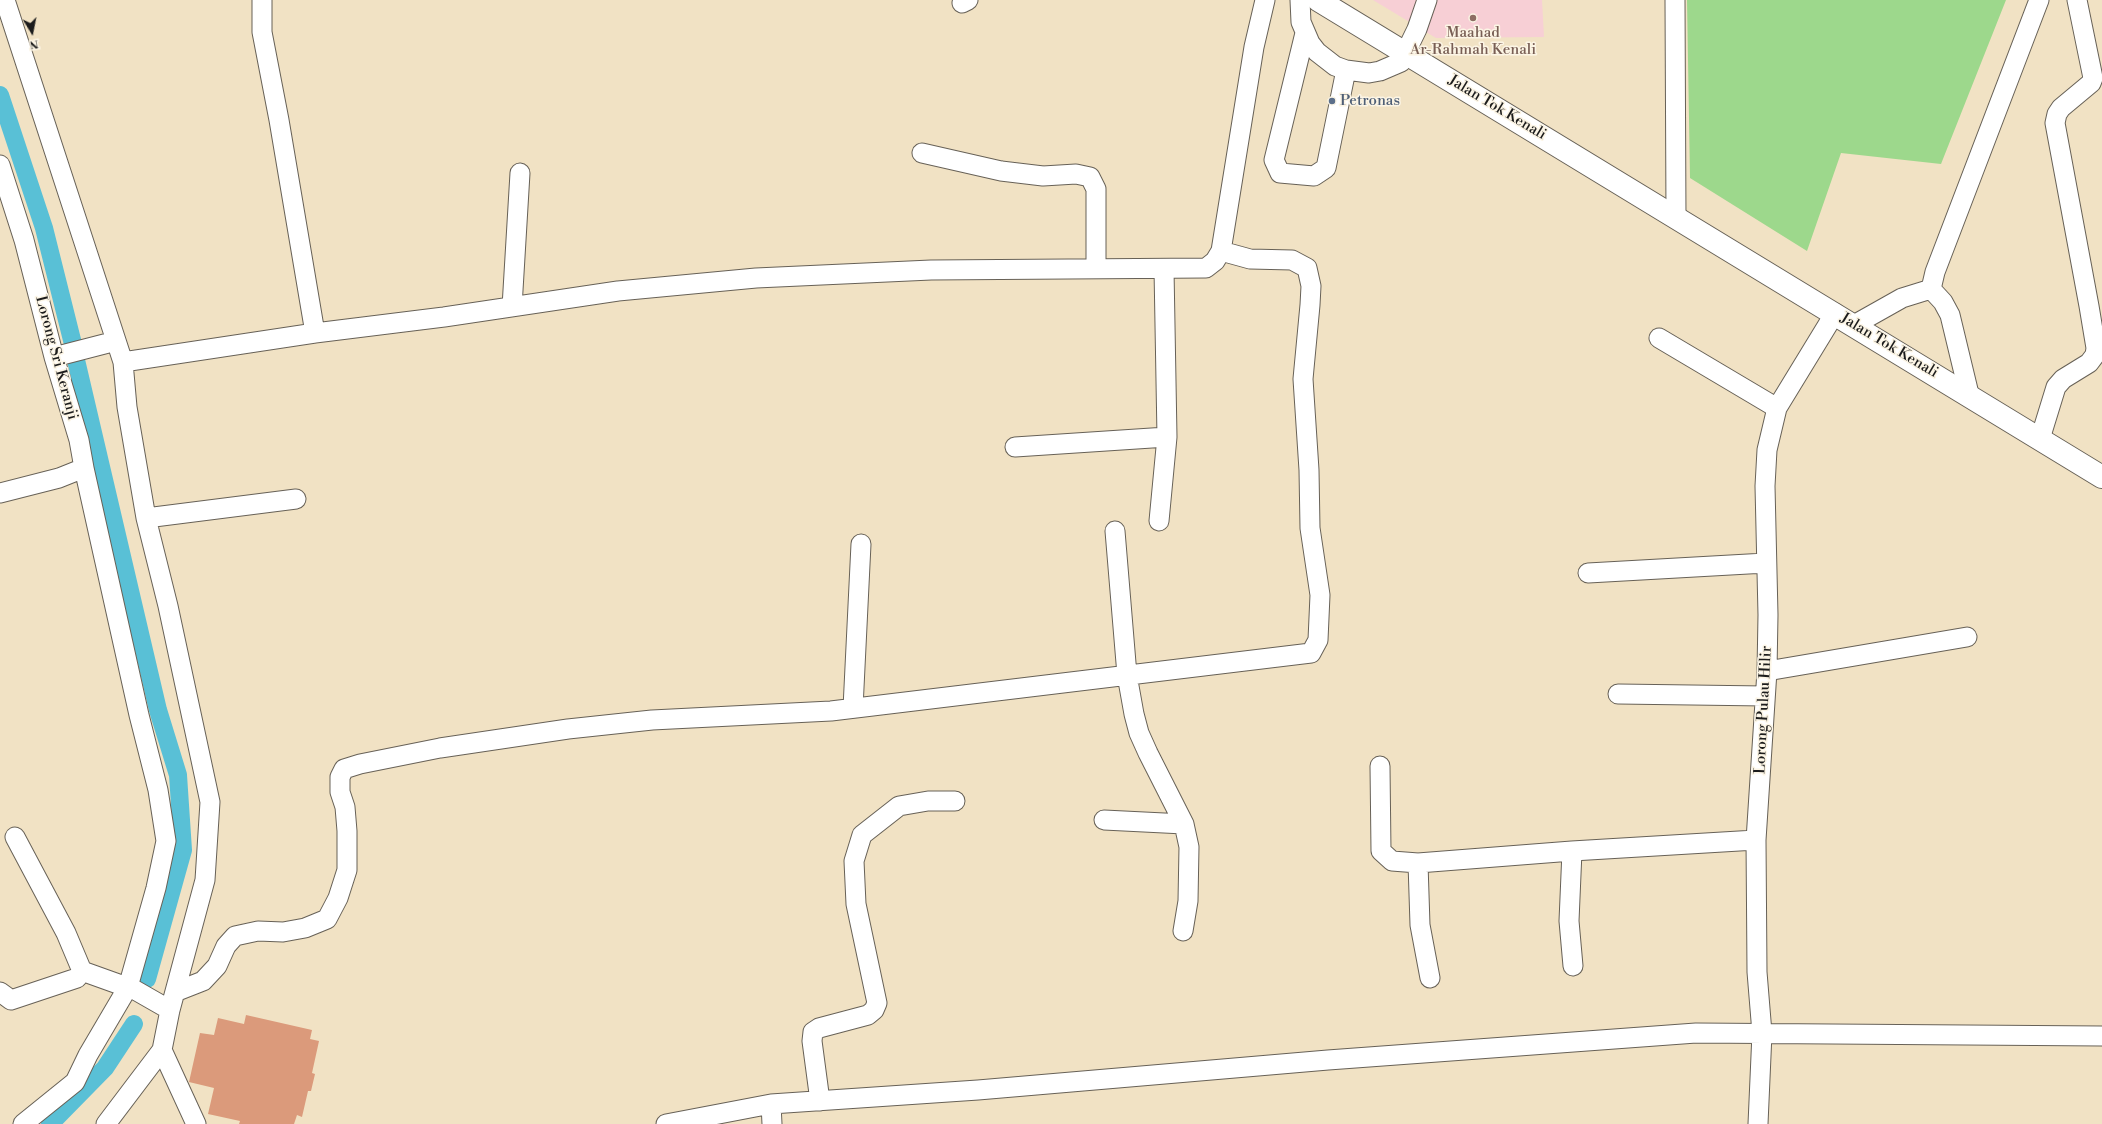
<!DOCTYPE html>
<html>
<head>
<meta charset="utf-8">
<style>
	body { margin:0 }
	#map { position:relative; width:2102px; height:1124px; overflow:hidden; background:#f1e2c4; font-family:"Libre Bodoni",serif }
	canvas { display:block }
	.north { position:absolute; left:12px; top:12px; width:40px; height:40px; -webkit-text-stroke:3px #fcf5e5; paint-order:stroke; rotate:170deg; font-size:11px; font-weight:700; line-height:16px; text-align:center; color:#1c1c1c }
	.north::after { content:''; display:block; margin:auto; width:14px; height:18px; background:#1c1c1c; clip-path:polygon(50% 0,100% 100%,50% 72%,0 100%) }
</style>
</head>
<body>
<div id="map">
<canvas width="2102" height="1124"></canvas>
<div class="north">N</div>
</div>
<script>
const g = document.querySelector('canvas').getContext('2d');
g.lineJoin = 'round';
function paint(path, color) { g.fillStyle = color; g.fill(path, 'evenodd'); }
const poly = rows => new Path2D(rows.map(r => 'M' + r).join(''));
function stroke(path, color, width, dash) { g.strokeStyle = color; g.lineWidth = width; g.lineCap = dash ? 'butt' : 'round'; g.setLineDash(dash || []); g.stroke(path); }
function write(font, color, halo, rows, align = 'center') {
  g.font = font + ' "Libre Bodoni",serif'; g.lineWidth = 3; g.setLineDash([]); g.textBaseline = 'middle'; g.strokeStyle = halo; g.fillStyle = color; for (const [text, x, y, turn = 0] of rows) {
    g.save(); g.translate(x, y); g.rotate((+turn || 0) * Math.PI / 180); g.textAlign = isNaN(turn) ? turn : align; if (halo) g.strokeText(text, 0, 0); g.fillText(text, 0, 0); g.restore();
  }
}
paint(poly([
	[1373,0,1542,0,1544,37,1436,38]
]), '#f7cfd5');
paint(poly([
	[1687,0,2006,0,1941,164,1841,153,1807,251,1690,178]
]), '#9dd88c');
stroke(poly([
	[0,95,44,228,73,344],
	[76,360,158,710,178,775,183,850,147,979],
	[50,1124,105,1068,134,1024]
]), '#59c0d6', 18);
paint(poly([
	[246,1015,312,1030,310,1039,319,1041,312,1073,315,1074,311,1091,308,1091,302,1117,297,1115,294,1124,239,1124,240,1121,208,1114,214,1088,189,1082,200,1033,214,1035,218,1018,244,1024]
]), '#db9a7b');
const minor = poly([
	[5,0,123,362,127,407,146,518,168,606,210,802,205,880,170,1010,162,1050,106,1124],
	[262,0,262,32,279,120,315,333],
	[1300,0,1301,22,1310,43,1317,52,1335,66,1346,70,1369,73,1380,71,1401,62,1417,29,1427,0],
	[1675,0,1676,217],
	[962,3,968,0],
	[1305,33,1274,160,1280,173,1314,176,1326,168,1346,70],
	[922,153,1001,171,1043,176,1076,174,1090,177,1096,189,1096,269],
	[0,165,24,240,54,357,79,440,84,468,59,478,0,493],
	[1931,289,1935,272,2039,0],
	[1931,289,1943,302,1950,315,1969,394],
	[512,307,520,173],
	[1854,325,1902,298,1931,289],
	[1659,338,1777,408],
	[54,357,116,341],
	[123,362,315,333,444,317,618,291,756,278,931,270,1206,268,1215,261,1221,251,1254,47,1265,0],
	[2040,439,2056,387,2063,379,2089,363,2095,355,2096,348,2089,306,2055,123,2057,114,2061,108,2091,83,2093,78,2077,0],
	[1015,447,1167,437],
	[146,518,296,499],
	[1159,521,1167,437,1164,269],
	[1115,531,1127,675,1134,714,1139,733,1148,753,1184,824,1189,847,1188,901,1183,931],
	[1588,573,1766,563],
	[1767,671,1967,637],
	[1618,694,1765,696],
	[853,708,861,544],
	[1380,766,1381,851,1392,861,1418,863],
	[1104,820,1184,824],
	[15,837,66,933,82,971],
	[1572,851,1569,921,1573,966],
	[1430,978,1420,925,1418,863,1572,851,1756,840],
	[0,992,11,1000,77,978,82,971,135,990,170,1010],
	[175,992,203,981,217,966,226,946,235,936,258,931,283,932,305,928,327,919,338,898,347,870,347,831,345,807,340,792,340,777,344,769,360,764,440,748,568,729,652,720,831,711,1311,653,1318,640,1320,595,1310,528,1309,470,1303,379,1310,305,1311,286,1307,268,1292,260,1250,259,1221,251],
	[162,1050,196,1124],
	[820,1101,812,1041,813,1032,819,1028,868,1015,874,1010,877,1003,856,904,854,861,862,835,899,806,928,801,955,801],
	[771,1104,772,1124],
	[23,1124,75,1082,88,1055,128,987,156,888,166,841,158,790,139,715,84,468],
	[666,1124,771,1104,978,1090,1328,1060,1696,1033,2102,1036],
	[1758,1124,1762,1033,1757,972,1756,840,1767,671,1768,615,1765,486,1767,450,1777,408,1835,313]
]);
const major = poly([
	[1318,0,2102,477]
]);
stroke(minor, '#676157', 21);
stroke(major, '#676157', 24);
stroke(minor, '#fff', 19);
stroke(major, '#fff', 22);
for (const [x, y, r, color] of [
	[1473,18,4,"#8d6e63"],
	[1332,101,4,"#5c6f8a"]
]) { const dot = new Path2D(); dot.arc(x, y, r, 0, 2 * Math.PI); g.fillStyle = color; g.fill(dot); stroke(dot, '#fcf5e5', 1.5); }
write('15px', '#785e54', '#fcf5e5', [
	["Maahad",1473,33],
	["Ar-Rahmah Kenali",1473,50]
]);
write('15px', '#4e5e75', '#fcf5e5', [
	["Petronas",1340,101]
], 'left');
write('15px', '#1c1c1c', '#fcf5e5', [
	["Jalan Tok Kenali",1497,108,31],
	["Jalan Tok Kenali",1889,346,31],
	["Lorong Sri Keranji",56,358,75],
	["Lorong Pulau Hilir",1764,710,-87]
]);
</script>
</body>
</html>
